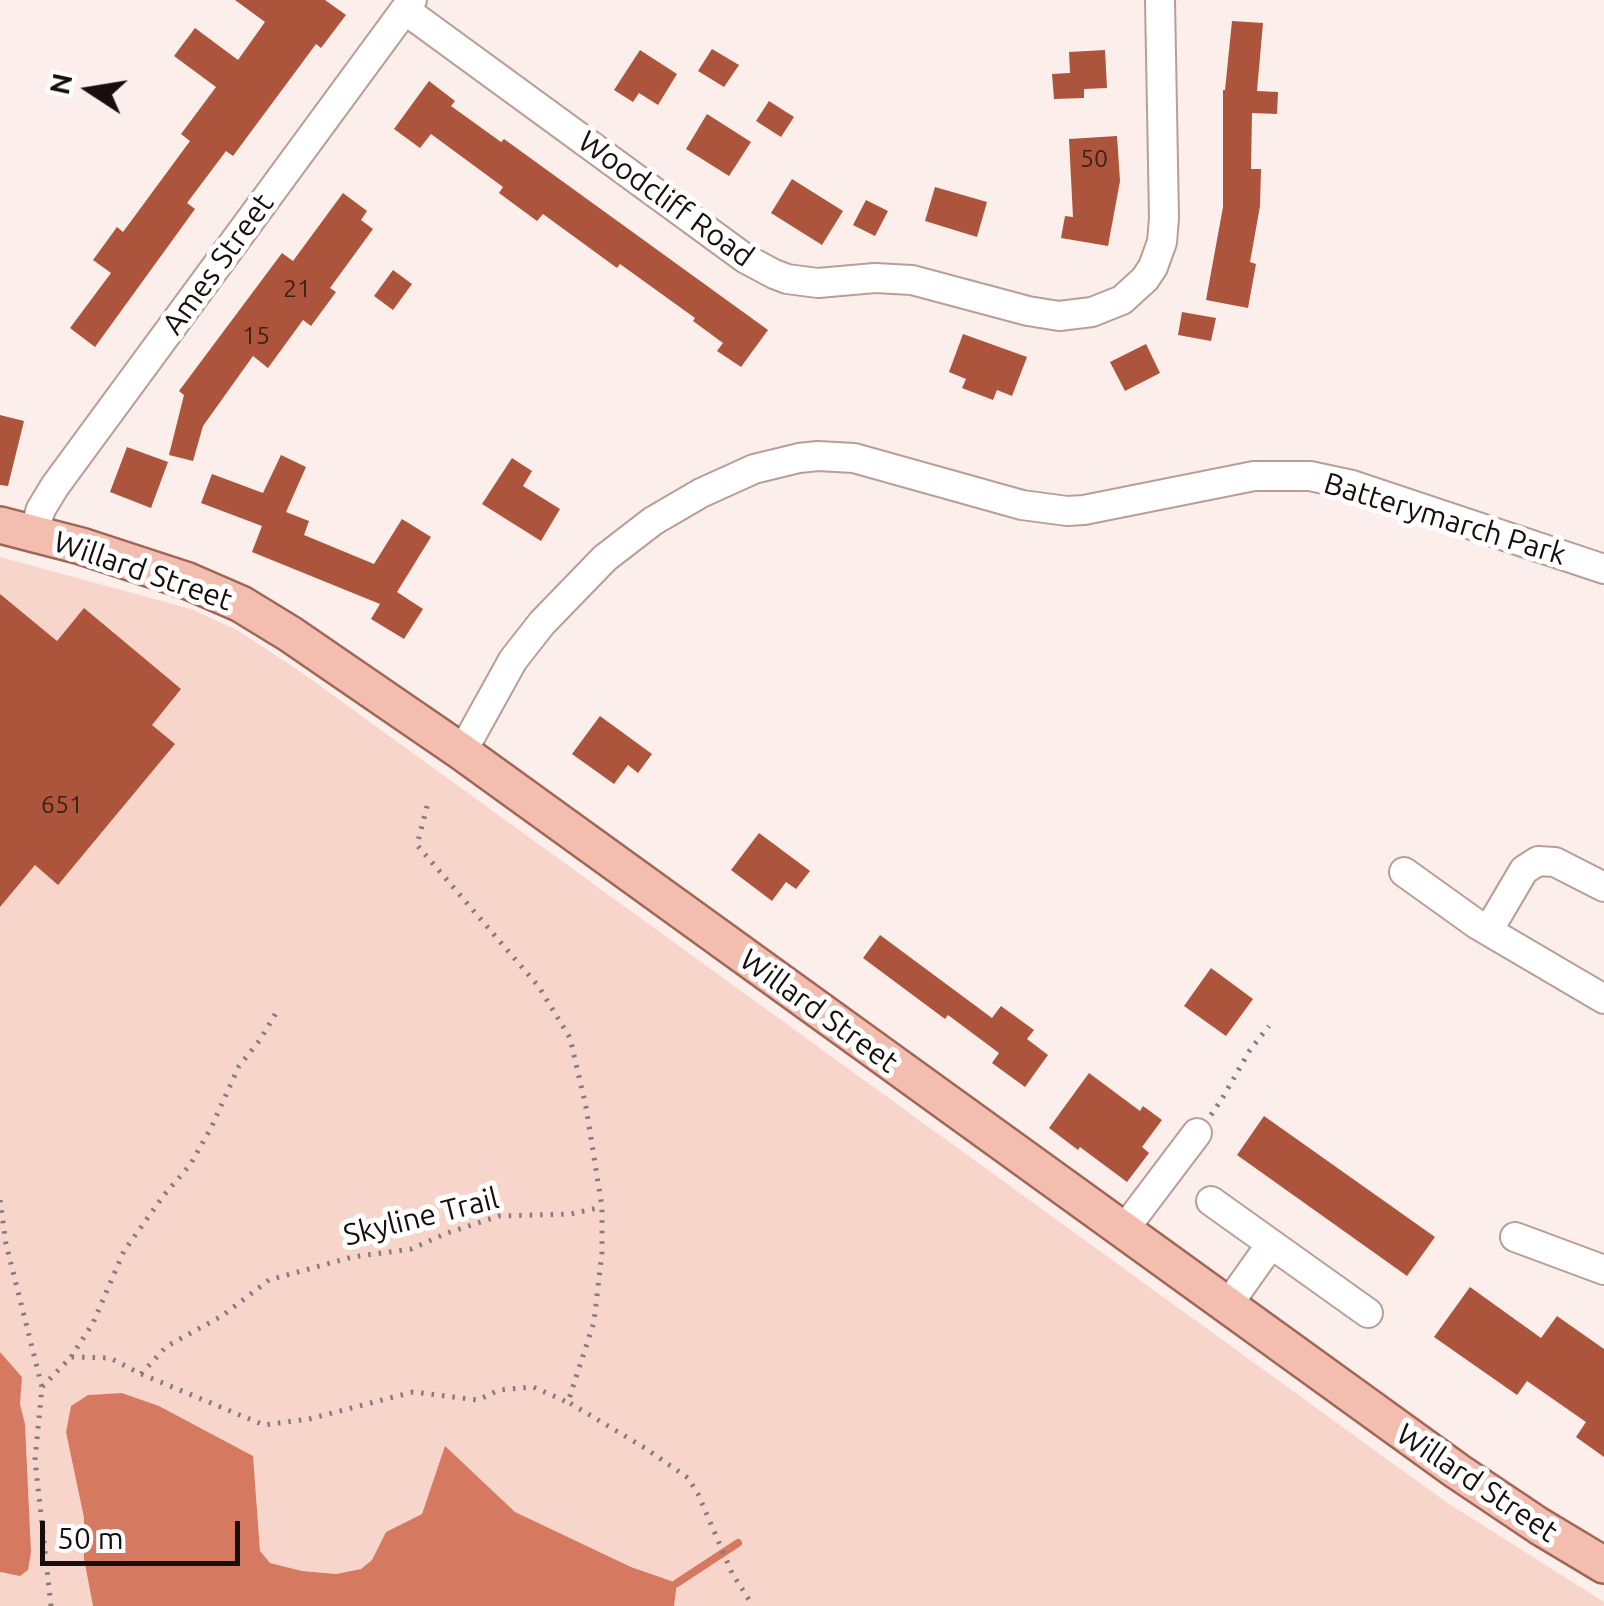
<!DOCTYPE html>
<html>
<head>
<meta charset="utf-8">
<style>
	body { margin:0 }
	#map { position:relative; width:1604px; height:1606px; overflow:hidden; background:#fbeeeb; font-family:Ubuntu,sans-serif }
	canvas { display:block }
	.north { position:absolute; left:40px; top:40px; width:100px; height:100px; -webkit-text-stroke:8px #fff; paint-order:stroke; rotate:282deg; font-size:28px; font-weight:700; line-height:40px; text-align:center; color:#180f0c }
	.north::after { content:''; display:block; margin:auto; width:35px; height:45px; background:#180f0c; clip-path:polygon(50% 0,100% 100%,50% 72%,0 100%) }
	.scale { position:absolute; left:40px; top:1521px; width:200px; height:45px; box-sizing:border-box; border:5px solid #180f0c; border-top:0; padding-left:12px; font-size:30px; line-height:35px; white-space:nowrap; color:#180f0c; -webkit-text-stroke:8px #fff; paint-order:stroke }
</style>
</head>
<body>
<div id="map">
<canvas width="1604" height="1606"></canvas>
<div class="north">N</div>
<div class="scale">50 m</div>
</div>
<script>
const g = document.querySelector('canvas').getContext('2d');
g.lineJoin = 'round';
function paint(path, color) { g.fillStyle = color; g.fill(path, 'evenodd'); }
const poly = rows => new Path2D(rows.map(r => 'M' + r).join(''));
function stroke(path, color, width, dash) { g.strokeStyle = color; g.lineWidth = width; g.lineCap = dash ? 'butt' : 'round'; g.setLineDash(dash || []); g.stroke(path); }
function write(font, color, halo, rows, align = 'center') {
  g.font = font + ' Ubuntu,sans-serif'; g.lineWidth = 10; g.setLineDash([]); g.textBaseline = 'middle'; g.strokeStyle = halo; g.fillStyle = color; for (const [text, x, y, turn = 0] of rows) {
    g.save(); g.translate(x, y); g.rotate((+turn || 0) * Math.PI / 180); g.textAlign = isNaN(turn) ? turn : align; if (halo) g.strokeText(text, 0, 0); g.fillText(text, 0, 0); g.restore();
  }
}
paint(poly([
	[0,557,191,609,237,630,301,672,1446,1502,1604,1602,1604,1606,674,1606,677,1583,631,1567,515,1512,445,1447,422,1514,386,1532,372,1560,361,1569,336,1574,302,1571,269,1563,260,1551,253,1456,159,1406,122,1393,88,1395,71,1406,66,1432,84,1518,84,1559,93,1606,0,1606,0,1572,6,1575,31,1552,25,1424,20,1404,22,1377,0,1352]
]), '#f7d5cb');
paint(poly([
	[0,1352,22,1377,20,1404,25,1424,31,1552,28,1570,20,1576,0,1572],
	[122,1393,159,1406,253,1456,260,1551,270,1563,302,1571,336,1574,361,1569,372,1560,386,1532,422,1514,445,1446,515,1512,631,1567,677,1583,674,1606,93,1606,84,1559,84,1518,66,1432,71,1406,88,1395]
]), '#d57960');
stroke(poly([
	[677,1583,738,1543]
]), '#d57960', 8);
paint(poly([
	[235,0,325,0,346,15,321,48,316,44,233,156,226,151,187,203,195,209,95,347,70,328,111,273,93,260,117,227,123,232,190,141,181,134,216,87,174,56,195,28,238,60,265,22],
	[1232,21,1263,23,1257,91,1278,92,1277,114,1252,113,1251,169,1261,169,1260,206,1250,262,1256,264,1248,308,1206,300,1223,207,1223,90,1225,90],
	[712,49,739,65,724,87,698,71],
	[640,50,677,74,658,105,639,93,633,102,614,90],
	[1105,50,1107,88,1084,89,1084,98,1054,99,1052,74,1070,73,1069,52],
	[429,81,455,101,451,106,501,142,504,139,768,330,741,367,717,351,723,343,693,321,695,318,620,264,617,268,543,214,537,221,499,193,503,187,431,134,420,148,394,129],
	[769,101,794,117,781,137,756,121],
	[707,114,751,142,729,176,686,149],
	[1117,136,1120,181,1108,246,1061,238,1065,216,1073,217,1069,139],
	[792,179,843,211,822,245,771,213],
	[935,187,987,202,977,237,925,221],
	[343,193,367,211,361,220,373,229,330,288,336,292,311,326,303,320,268,368,253,356,203,426,193,461,169,455,184,395,179,391,282,253,293,261],
	[866,200,888,211,875,236,853,225],
	[393,270,412,284,393,310,374,296],
	[1182,312,1216,318,1211,341,1178,335],
	[963,334,1027,357,1012,396,997,390,993,400,962,388,966,379,949,372],
	[1146,344,1160,373,1125,391,1110,362],
	[0,415,24,421,8,486,0,485],
	[127,447,168,462,151,508,110,492],
	[281,455,306,467,286,512,309,521,304,535,374,564,402,519,431,537,397,592,423,609,404,639,371,619,380,604,252,552,262,526,201,503,212,474,263,493],
	[512,458,532,471,523,486,560,509,541,541,482,504],
	[0,594,57,641,84,608,181,689,152,725,175,744,58,885,35,865,0,907],
	[600,716,652,754,638,773,628,765,614,784,572,754],
	[759,833,810,871,796,889,786,882,772,901,731,870],
	[880,935,992,1018,1001,1006,1034,1030,1027,1039,1048,1055,1025,1087,992,1063,999,1053,948,1015,945,1019,863,958],
	[1211,968,1253,999,1226,1036,1184,1006],
	[1089,1073,1140,1111,1143,1106,1162,1120,1142,1147,1149,1153,1127,1182,1080,1147,1078,1150,1049,1128],
	[1264,1116,1435,1237,1407,1276,1237,1155],
	[1470,1287,1541,1338,1557,1316,1604,1349,1604,1457,1576,1437,1586,1422,1527,1381,1517,1395,1434,1337]
]), '#ac553c');
const minor = poly([
	[405,10,746,259,774,274,787,279,818,283,875,278,912,280,1028,311,1059,316,1092,312,1122,300,1145,279,1153,267,1162,242,1164,218,1160,0],
	[33,534,41,509,55,486,412,0],
	[462,752,513,660,542,623,605,558,653,521,701,493,754,469,799,458,818,456,854,458,1022,505,1067,511,1084,510,1254,476,1310,476,1352,485,1604,569],
	[1404,872,1478,925,1604,999],
	[1488,931,1524,870,1538,861,1555,862,1604,887],
	[1211,1201,1368,1313],
	[1123,1231,1197,1133],
	[1515,1237,1604,1270],
	[1227,1306,1271,1244]
]);
const major = poly([
	[0,525,81,546,188,581,241,604,290,634,462,752,1457,1471,1539,1526,1604,1565]
]);
stroke(minor, '#ba9e96', 32);
stroke(major, '#a16554', 40);
stroke(poly([
	[427,806,417,845,539,987,570,1038,586,1107,602,1207,602,1252,594,1322,568,1402,645,1448,688,1478,698,1494,732,1573,753,1606],
	[1211,1115,1223,1097,1250,1050,1269,1026],
	[0,1200,6,1244,42,1387],
	[71,1357,93,1323,124,1251,164,1195,190,1165,211,1128,239,1066,260,1040,276,1013],
	[141,1374,167,1346,222,1316,269,1280,352,1257,411,1249,447,1233,499,1216,571,1214,602,1207],
	[51,1606,35,1460,42,1387,71,1357,110,1358,141,1374,264,1425,309,1419,413,1392,478,1400,499,1390,533,1387,567,1402]
]), '#867b78', 5, [2.5, 8]);
stroke(minor, '#fff', 28);
stroke(major, '#f3beaf', 35);
write('25px', '#3d2018', null, [
	["50",1094,159],
	["21",297,289],
	["15",256,336],
	["651",62,805]
]);
write('30px', '#180f0c', '#fff', [
	["Woodcliff Road",666,199,36],
	["Ames Street",218,264,-54],
	["Batterymarch Park",1445,519,17],
	["Willard Street",143,571,19],
	["Willard Street",819,1011,36],
	["Skyline Trail",421,1217,-14],
	["Willard Street",1477,1483,34]
]);
</script>
</body>
</html>
